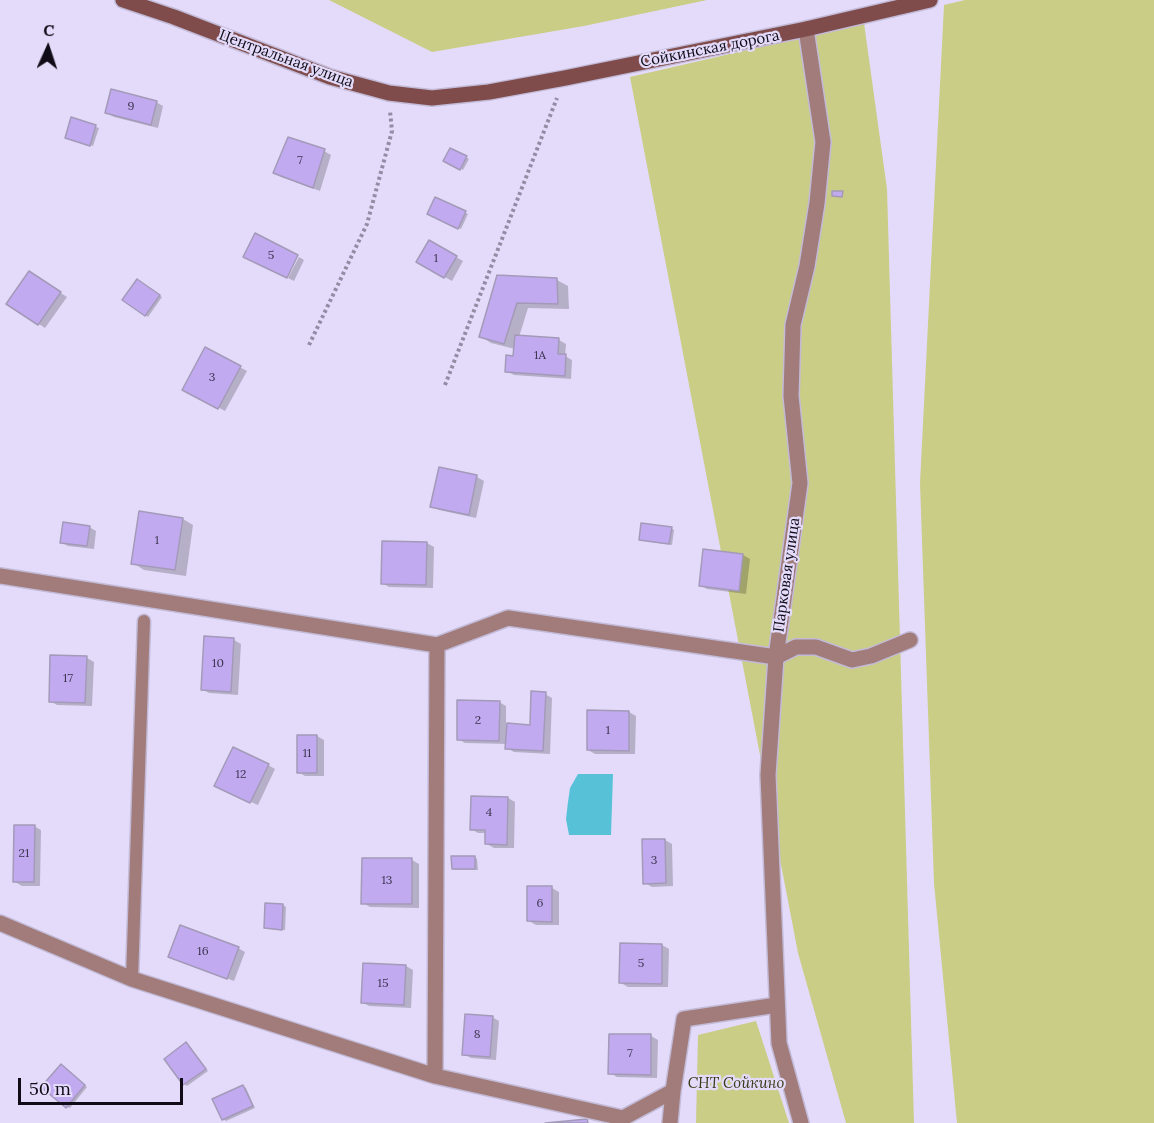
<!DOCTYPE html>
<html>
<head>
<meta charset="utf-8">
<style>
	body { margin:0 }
	#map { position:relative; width:1154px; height:1123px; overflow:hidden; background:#e4dbfb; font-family:Lora,serif }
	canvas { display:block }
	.north { position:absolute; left:18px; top:18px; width:60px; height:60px; -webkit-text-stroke:4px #e4dbfb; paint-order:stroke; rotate:3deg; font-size:16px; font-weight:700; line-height:24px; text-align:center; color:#100c17 }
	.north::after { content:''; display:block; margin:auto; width:21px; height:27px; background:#100c17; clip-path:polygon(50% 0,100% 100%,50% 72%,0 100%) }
	.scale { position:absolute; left:18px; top:1078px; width:165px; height:27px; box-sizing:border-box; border:3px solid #100c17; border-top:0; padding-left:8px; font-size:18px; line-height:21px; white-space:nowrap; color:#100c17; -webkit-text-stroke:4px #e4dbfb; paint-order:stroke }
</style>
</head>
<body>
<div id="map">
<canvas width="1154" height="1123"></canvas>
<div class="north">С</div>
<div class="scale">50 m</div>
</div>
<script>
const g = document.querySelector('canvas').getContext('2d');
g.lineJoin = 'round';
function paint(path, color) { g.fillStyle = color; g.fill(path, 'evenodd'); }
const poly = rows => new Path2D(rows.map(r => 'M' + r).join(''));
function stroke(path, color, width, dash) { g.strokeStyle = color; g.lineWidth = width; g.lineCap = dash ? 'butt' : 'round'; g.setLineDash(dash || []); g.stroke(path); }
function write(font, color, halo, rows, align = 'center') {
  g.font = font + ' Lora,serif'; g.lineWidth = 4.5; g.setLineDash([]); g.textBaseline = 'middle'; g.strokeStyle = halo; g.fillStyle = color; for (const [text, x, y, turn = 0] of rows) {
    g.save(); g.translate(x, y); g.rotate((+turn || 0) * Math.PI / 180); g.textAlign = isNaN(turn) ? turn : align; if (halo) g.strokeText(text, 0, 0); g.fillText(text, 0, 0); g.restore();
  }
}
paint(poly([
	[329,0,707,0,584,26,432,52],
	[965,0,1154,0,1154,1123,957,1123,934,883,920,483,944,5],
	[864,23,887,189,914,1123,846,1123,798,953,630,77],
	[756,1021,789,1123,696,1123,698,1035]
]), '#cacd85');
paint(poly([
	[578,774,613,774,611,835,569,835,566,819,568,802,570,788]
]), '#56c1d7');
paint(poly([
	[156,102,163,106,158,128,114,117,107,113],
	[72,119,99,128,93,146,69,139],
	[451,150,469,159,463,170,445,160],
	[324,151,331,155,320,191,281,177,274,173],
	[436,199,468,214,461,229,429,214],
	[429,242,463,261,452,281,418,262],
	[299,257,304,260,294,281,288,278],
	[36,277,67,297,45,328,39,324],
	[498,277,557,280,568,286,569,309,528,308,519,337,559,340,566,344,565,356,572,360,571,379,514,375,507,371,514,358,515,349,491,343,480,336],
	[137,281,162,297,148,317,124,300],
	[206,349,247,371,225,411,184,389],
	[477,477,484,481,476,518,439,510,432,506],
	[183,519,193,525,186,576,144,570,133,563],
	[89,527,96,531,94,549,68,546,61,542],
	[671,528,674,530,672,545,644,541,641,539],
	[427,543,434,547,433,588,389,587,382,583],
	[743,555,750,559,746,594,707,589,700,585],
	[206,638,234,640,241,644,238,695,209,693,202,689],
	[87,658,94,662,92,706,57,705,50,701],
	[545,694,552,698,550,754,514,752,507,748,507,744,465,743,458,739,499,702,506,706,506,725,531,726],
	[588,712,629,712,636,716,635,754,595,754,588,750],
	[317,736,324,740,324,776,305,776,298,772],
	[268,765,275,769,258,805,223,790],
	[472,797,508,798,515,802,514,848,494,848,487,844,487,833,478,833,471,829],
	[34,826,41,830,40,886,22,886,15,882],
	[665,840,672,844,673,886,652,887,645,883],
	[475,857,477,859,478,870,456,870,453,869],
	[412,860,419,864,419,908,370,907,363,903],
	[552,888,559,892,559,925,536,925,529,921],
	[267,904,283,905,286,907,285,930,269,929,266,927],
	[662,945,669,949,668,987,628,987,621,983],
	[238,948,245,952,234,981,177,960],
	[406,966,413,970,411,1008,369,1006,362,1002],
	[492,1017,499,1021,496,1060,471,1058,464,1054],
	[651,1036,658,1040,657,1078,617,1077,610,1073],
	[186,1044,189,1046,208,1071,187,1086,184,1084],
	[64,1068,87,1087,70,1108,67,1107],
	[243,1086,246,1088,255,1108,226,1121,223,1119]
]), '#0003');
const building = poly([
	[111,89,157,101,151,125,105,113,111,89],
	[71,117,96,125,90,146,65,138,71,117],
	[288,137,325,149,313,188,273,173,288,137],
	[450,148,467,156,460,170,443,161,450,148],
	[832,191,843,191,842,197,832,196,832,191],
	[435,197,466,211,458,229,427,214,435,197],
	[255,233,298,255,287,278,243,257,255,233],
	[429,240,457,256,444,278,416,262,429,240],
	[29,271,61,292,38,325,6,304,29,271],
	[497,275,557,278,558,304,517,303,504,344,479,337,497,275],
	[137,279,160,295,145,316,122,300,137,279],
	[515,335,559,338,558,354,566,354,565,376,505,372,506,355,513,356,515,335],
	[205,347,241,366,218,409,182,390,205,347],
	[439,467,477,475,469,515,430,507,439,467],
	[139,511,183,518,175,570,131,564,139,511],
	[63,522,90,526,87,546,60,543,63,522],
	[641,523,672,527,669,544,639,540,641,523],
	[382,541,427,542,426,585,381,584,382,541],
	[703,549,743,554,739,591,699,586,703,549],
	[204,636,234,638,231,692,201,690,204,636],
	[50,655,87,656,85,703,49,702,50,655],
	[531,691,546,692,543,751,505,749,507,723,530,725,531,691],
	[457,700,500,701,499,741,457,740,457,700],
	[587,710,629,711,629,751,587,750,587,710],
	[297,735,317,735,317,773,297,773,297,735],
	[233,747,269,764,250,803,214,786,233,747],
	[471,796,508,797,507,845,485,844,485,830,470,830,471,796],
	[14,825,35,825,34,882,13,882,14,825],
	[642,839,665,839,666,883,643,884,642,839],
	[451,856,475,856,475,869,452,869,451,856],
	[362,858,412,858,412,904,361,904,362,858],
	[527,886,552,886,552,922,527,921,527,886],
	[265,903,283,904,282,930,264,928,265,903],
	[180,925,239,947,227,979,168,957,180,925],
	[620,943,662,944,662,984,619,983,620,943],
	[363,963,406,965,404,1005,361,1003,363,963],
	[465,1014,493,1016,490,1057,462,1055,465,1014],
	[609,1034,651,1034,651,1075,608,1074,609,1034],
	[186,1042,206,1069,183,1085,164,1059,186,1042],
	[61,1064,85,1085,66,1108,41,1087,61,1064],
	[243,1085,253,1106,222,1120,212,1099,243,1085],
	[587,1119,588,1123,545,1123,587,1119]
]);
paint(building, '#c2aaf1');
stroke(building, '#a39ab8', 1.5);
const lane = poly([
	[132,979,144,621]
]);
const street = poly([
	[0,576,437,645,508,618,776,657,796,647,816,647,852,660,871,656,910,640],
	[0,923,132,979,435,1076,623,1118,673,1091,684,1019,777,1005],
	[435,1076,437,645],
	[670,1123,673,1091],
	[801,1123,779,1043,768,775,776,657,800,483,791,396,793,325,807,266,817,203,823,142,806,29]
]);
const secondary = poly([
	[123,0,174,17,330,77,389,93,432,98,489,92,565,78,806,29,930,0]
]);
stroke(lane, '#c2bad7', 15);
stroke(street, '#c2bad7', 18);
stroke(secondary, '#c2bad7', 18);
stroke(poly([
	[309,345,367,224,392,131,390,111],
	[445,385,557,98]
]), '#938ca4', 4, [3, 3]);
stroke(lane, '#a17c7b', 12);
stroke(street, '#a17c7b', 15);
stroke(secondary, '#7f4c4b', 15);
write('12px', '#3c344e', null, [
	["9",131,107],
	["7",300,161],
	["5",271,256],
	["1",436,259],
	["1А",540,356],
	["3",212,378],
	["1",157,541],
	["10",218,664],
	["17",68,679],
	["2",478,721],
	["1",608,731],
	["11",307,754],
	["12",241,775],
	["4",489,813],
	["21",24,854],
	["3",654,861],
	["13",387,881],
	["6",540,904],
	["16",203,952],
	["5",641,964],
	["15",383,984],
	["8",477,1035],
	["7",630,1054]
]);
write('15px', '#100c17', '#e4dbfb', [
	["Сойкинская дорога",710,49,-11],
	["Центральная улица",286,59,20],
	["Парковая улица",787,575,-82]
]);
write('italic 15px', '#383a17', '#e4dbfb', [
	["СНТ Сойкино",736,1084]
]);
</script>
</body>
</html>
